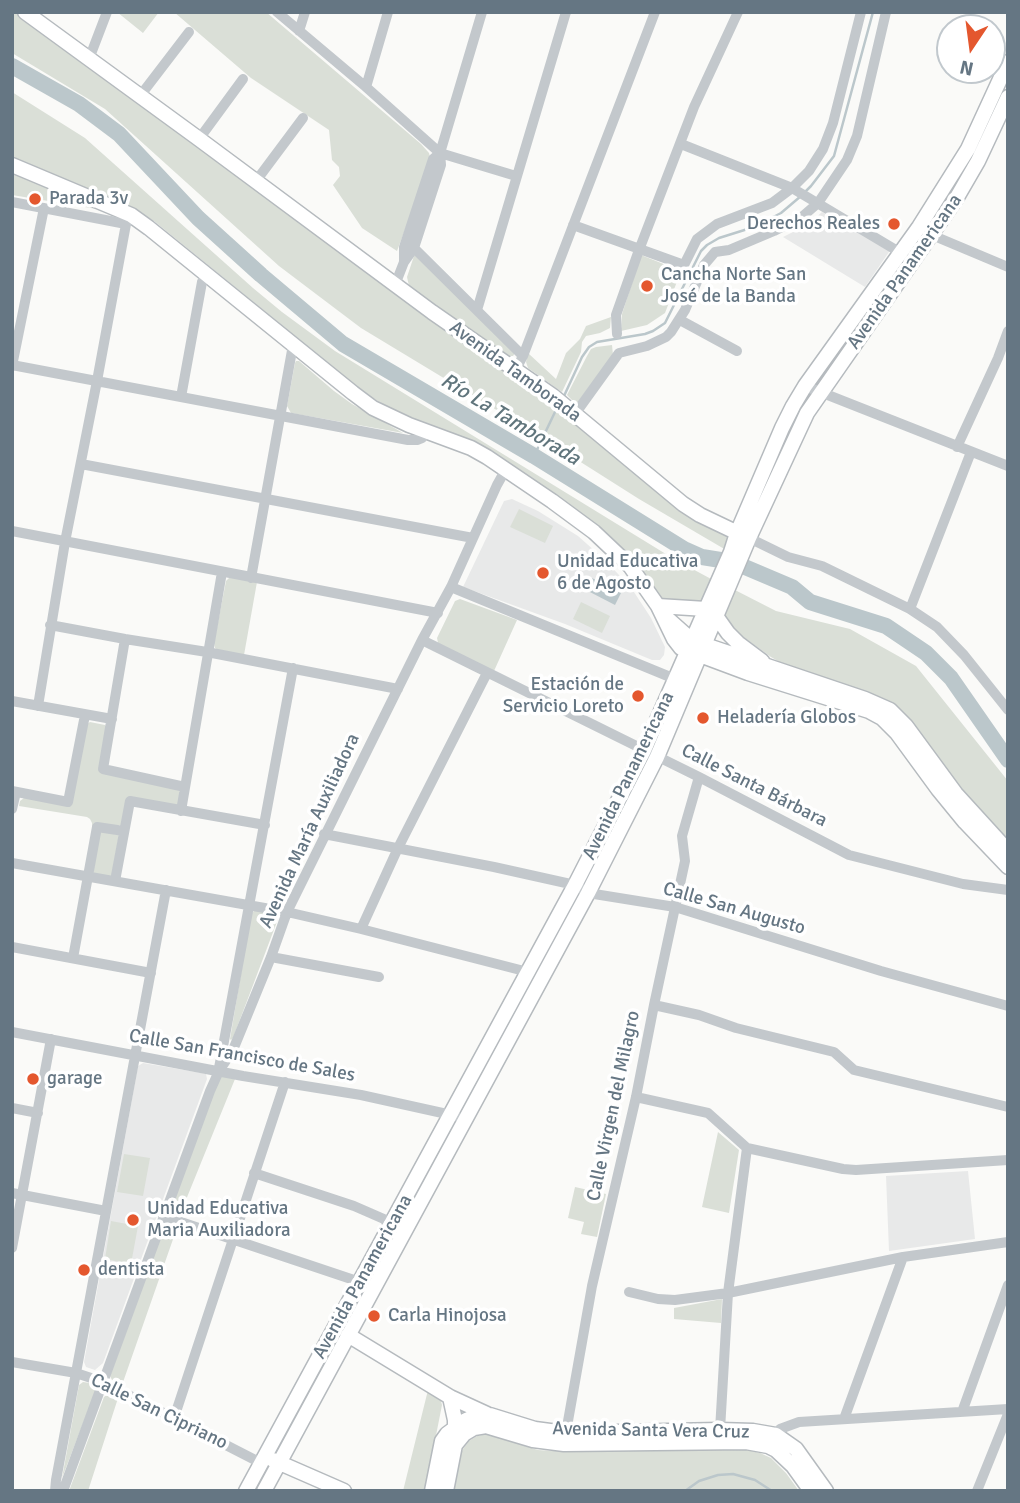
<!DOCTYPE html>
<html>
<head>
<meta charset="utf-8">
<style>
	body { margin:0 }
	#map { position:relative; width:1020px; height:1503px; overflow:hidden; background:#fafaf8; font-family:Signika,sans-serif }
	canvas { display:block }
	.frame { position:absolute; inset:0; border:14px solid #657683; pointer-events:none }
	.north { position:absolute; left:936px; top:14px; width:70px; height:70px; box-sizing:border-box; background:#fff; border:2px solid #c1c8cd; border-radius:50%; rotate:193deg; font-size:19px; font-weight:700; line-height:28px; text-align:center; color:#657683 }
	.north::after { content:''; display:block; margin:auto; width:24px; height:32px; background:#e4572e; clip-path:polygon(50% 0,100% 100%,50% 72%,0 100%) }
</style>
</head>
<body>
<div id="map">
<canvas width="1020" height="1503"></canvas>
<div class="frame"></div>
<div class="north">N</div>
</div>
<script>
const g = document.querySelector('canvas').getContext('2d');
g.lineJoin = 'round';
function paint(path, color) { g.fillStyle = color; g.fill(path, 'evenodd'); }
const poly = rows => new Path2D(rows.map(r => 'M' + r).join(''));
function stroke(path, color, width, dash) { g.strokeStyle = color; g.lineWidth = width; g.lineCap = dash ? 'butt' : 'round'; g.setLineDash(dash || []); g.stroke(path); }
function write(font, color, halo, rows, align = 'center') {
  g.font = font + ' Signika,sans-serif'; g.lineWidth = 7; g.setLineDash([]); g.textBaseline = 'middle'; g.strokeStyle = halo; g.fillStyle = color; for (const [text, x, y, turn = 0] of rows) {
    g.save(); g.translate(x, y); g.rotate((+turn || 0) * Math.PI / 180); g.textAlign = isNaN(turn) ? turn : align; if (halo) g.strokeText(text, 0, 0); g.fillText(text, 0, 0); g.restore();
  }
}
paint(poly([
	[822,212,891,249,865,287,783,237,809,224],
	[512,499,538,511,578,536,605,560,632,589,651,618,665,647,664,655,660,660,652,660,565,624,463,587,504,501],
	[143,1063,202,1073,206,1074,207,1079,103,1363,95,1370,86,1367,84,1362,138,1066],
	[968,1171,975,1239,889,1251,886,1176]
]), '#e8e9e9');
paint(poly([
	[12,12,16,12,550,400,693,518,729,537,726,550,639,499,538,435,361,328,316,294,279,266,105,109,12,53],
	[117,12,159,12,143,33],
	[174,12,266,12,421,144,429,153,431,161,397,251,362,228,333,185,340,176,339,167,332,160,329,130,251,78],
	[12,92,85,138,253,288,282,312,335,351,674,559,713,580,702,604,662,599,633,560,610,536,503,459,478,444,402,415,366,394,154,221,121,202,12,157],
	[12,173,109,211,12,195],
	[641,255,681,271,665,313,647,325,621,331,622,314],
	[414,256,417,256,515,353,513,356,509,356,480,339,409,286,407,277],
	[611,317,610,328,600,333,586,336,582,342,581,352,562,392,528,368,526,362,528,353,556,379,566,353,580,339,586,326],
	[612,345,613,355,578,402,574,402,567,395,587,356,591,349,596,347],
	[296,361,299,361,334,391,352,404,403,433,291,413,287,406,295,363],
	[519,509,553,526,545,543,510,527],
	[230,577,257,582,244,655,218,650,215,648,214,643,226,581],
	[733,589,776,611,850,629,916,666,1008,781,1008,843,962,792,928,749,771,657,734,630,722,613],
	[460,599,517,620,494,671,438,643,437,638,455,601],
	[581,602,610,616,602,633,573,619],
	[90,722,105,725,107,728,100,768,177,788,180,792,178,805,130,797,121,825,93,827,92,826,92,823,90,819,87,817,19,806,20,801,24,798,67,805,87,724],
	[98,831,119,835,111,879,93,877],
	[576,895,580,897,465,1106,462,1104],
	[255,910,277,915,278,919,233,1038,231,1040,230,1039,251,914],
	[219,1075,235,1079,179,1217,171,1214,170,1210],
	[718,1132,739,1150,729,1213,702,1207],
	[124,1154,150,1158,143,1196,117,1192],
	[575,1187,606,1194,597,1237,581,1234,584,1222,568,1218],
	[111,1221,138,1226,131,1264,105,1259],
	[166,1221,178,1225,122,1385,112,1380,110,1376],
	[362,1291,365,1293,277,1454,275,1453],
	[722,1299,721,1323,674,1319,674,1308],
	[83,1382,90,1383,97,1387,62,1478,79,1385],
	[428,1390,440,1397,442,1405,425,1491,403,1491],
	[108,1394,119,1395,88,1491,69,1491,104,1397],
	[487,1434,538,1450,552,1451,748,1450,760,1453,771,1458,786,1473,799,1491,453,1491,460,1456,463,1449,469,1441,477,1436]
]), '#dadfd7');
paint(poly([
	[592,578,621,593,615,605,586,590]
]), '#bbc7cb');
stroke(poly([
	[806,191,811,186,834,156,873,12],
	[564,396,582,357,589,347,597,342,645,334,653,331,665,323,701,251,707,245,719,238,754,227,781,213,801,196],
	[534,456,555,412],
	[685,1491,699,1481,718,1475,733,1474,755,1480,772,1491]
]), '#bbc7cb', 2.5);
stroke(poly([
	[12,66,79,104,119,134,198,218,261,275,343,344,534,456,684,549,702,557,733,562,792,587,810,602,886,626,926,653,951,678,1008,760]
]), '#bbc7cb', 16);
const major = poly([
	[25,12,199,139,432,312,553,396,683,504,700,515,744,536],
	[12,165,131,215,149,228,353,393,373,408,409,425,471,448,487,457,552,501,594,532,630,566,658,606,674,639,681,648,748,673,869,711,882,718,897,733,938,789,965,822,1008,867],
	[658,606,706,609],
	[716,616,728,633,738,643,762,661],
	[668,619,686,635,705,645,865,699,890,710,906,726,956,794,1008,851],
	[348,1335,450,1397,487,1414],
	[455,1445,464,1434,474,1428,486,1426,533,1440,564,1444,746,1442,768,1446,776,1450,793,1466,811,1491],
	[273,1460,344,1491],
	[246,1491,575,885,644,750,731,552,737,533,782,428,793,406,805,386,919,227,968,149,1008,62],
	[264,1491,588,893,657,757,749,538,807,413,956,199,978,161,1008,97],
	[432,1491,442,1441,447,1434,466,1420,476,1416,490,1415,535,1429,565,1433,720,1430,753,1431,776,1435,796,1449,826,1491],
	[446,1491,455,1445,455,1420,450,1397]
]);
stroke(major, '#b5babe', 17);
stroke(poly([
	[277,12,366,87,440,153,516,176],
	[299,31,305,12],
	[89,59,107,12],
	[366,87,388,12],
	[140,96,189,32],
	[199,139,243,79],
	[681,144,792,188,901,253],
	[256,181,303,118],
	[12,202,126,224],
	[573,225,684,265,697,239,717,224,772,203,792,188,809,171,823,149,833,123,861,12],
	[927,233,1008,267],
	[414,248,523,356],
	[404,262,404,247,433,159,440,153],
	[395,285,404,262,414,248,441,165,440,153,482,12],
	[477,310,566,12],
	[680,320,737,351],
	[617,334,616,315,639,250,694,107,738,12],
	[12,365,408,440,417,440,422,438,427,431],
	[12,366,44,208],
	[515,371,523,356,655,12],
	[805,386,1008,466],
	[181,397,202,282,207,274],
	[575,414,619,353,647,346,666,337,671,332,685,310,704,265,715,252,729,250,774,231,803,216,818,203,847,160,857,136,886,12],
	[957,447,998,358,1008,331],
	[81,464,473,538],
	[12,531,438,613],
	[749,538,788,557,822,566,910,609,937,627,964,655,1008,710],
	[251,578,293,345],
	[451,587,675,679],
	[910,609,971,452],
	[50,625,125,639,207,652,398,689],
	[125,639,103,769,185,787],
	[422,640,699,777,849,855,963,884,1008,890],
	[12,701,112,719],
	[38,706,65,542,97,381,126,224,131,215],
	[12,791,68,802,85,715],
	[12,809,16,792],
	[181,811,222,572],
	[324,834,494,867,575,885,588,893,675,907,881,971,1008,1006],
	[12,863,287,912,361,929,528,972],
	[115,881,130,801,265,825],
	[361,929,398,848,487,673],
	[12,947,151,973],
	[271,957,379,977],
	[73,958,97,827,124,831],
	[654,1005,699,1015,736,1028,834,1052,854,1070,1008,1107],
	[12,1032,243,1076,361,1095,456,1116],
	[219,1068,293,668],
	[636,1097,708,1113,747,1148,843,1169,856,1170,1008,1160],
	[12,1108,38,1113],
	[254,1173,354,1206,393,1223],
	[12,1193,106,1211],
	[163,1216,366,1284],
	[12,1248,51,1039],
	[629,1292,658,1299,675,1300,728,1293,903,1257,1008,1242],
	[12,1362,76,1373,103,1382,261,1463],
	[962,1412,1008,1285],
	[174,1418,285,1082],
	[844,1419,903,1257],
	[720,1430,728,1293,747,1148],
	[565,1438,592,1286,636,1097,654,1005,685,861,682,836,699,777],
	[774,1440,780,1429,799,1422,1008,1409],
	[55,1491,56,1480,166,890],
	[63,1491,210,1091,219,1071,233,1050,271,957,287,912,422,640,451,587,497,485,506,469],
	[977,1491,1008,1414]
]), '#c3c8cc', 10);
stroke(major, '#fff', 14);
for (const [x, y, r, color] of [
	[35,199,7,"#e4572e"],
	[894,224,7,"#e4572e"],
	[647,286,7,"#e4572e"],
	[543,573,7,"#e4572e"],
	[638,696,7,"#e4572e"],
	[703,718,7,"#e4572e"],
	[33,1079,7,"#e4572e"],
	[133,1220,7,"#e4572e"],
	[84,1270,7,"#e4572e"],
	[374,1316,7,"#e4572e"]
]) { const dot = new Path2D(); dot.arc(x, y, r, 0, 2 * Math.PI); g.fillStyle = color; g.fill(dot); stroke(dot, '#fff', 2.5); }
write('19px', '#657683', '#fff', [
	["Parada 3v",49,199],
	["Derechos Reales",880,224,"right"],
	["Cancha Norte San",661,275],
	["José de la Banda",661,297],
	["Unidad Educativa",557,562],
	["6 de Agosto",557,584],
	["Estación de",624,685,"right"],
	["Servicio Loreto",624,707,"right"],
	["Heladería Globos",717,718],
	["garage",47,1079],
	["Unidad Educativa",147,1209],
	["Maria Auxiliadora",147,1231],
	["dentista",98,1270],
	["Carla Hinojosa",388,1316]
], 'left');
write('19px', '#657683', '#fff', [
	["Avenida Panamericana",905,272,-55],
	["Avenida Tamborada",515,372,36],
	["Avenida Panamericana",629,776,-64],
	["Calle Santa Bárbara",754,786,27],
	["Avenida María Auxiliadora",310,831,-65],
	["Calle San Augusto",734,909,16],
	["Calle San Francisco de Sales",242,1056,10],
	["Calle Virgen del Milagro",614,1106,-78],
	["Avenida Panamericana",363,1277,-61],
	["Calle San Cipriano",159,1412,26],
	["Avenida Santa Vera Cruz",651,1431,1]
]);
write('italic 21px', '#60757c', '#fff', [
	["Río La Tamborada",510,420,31]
]);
</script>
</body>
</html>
